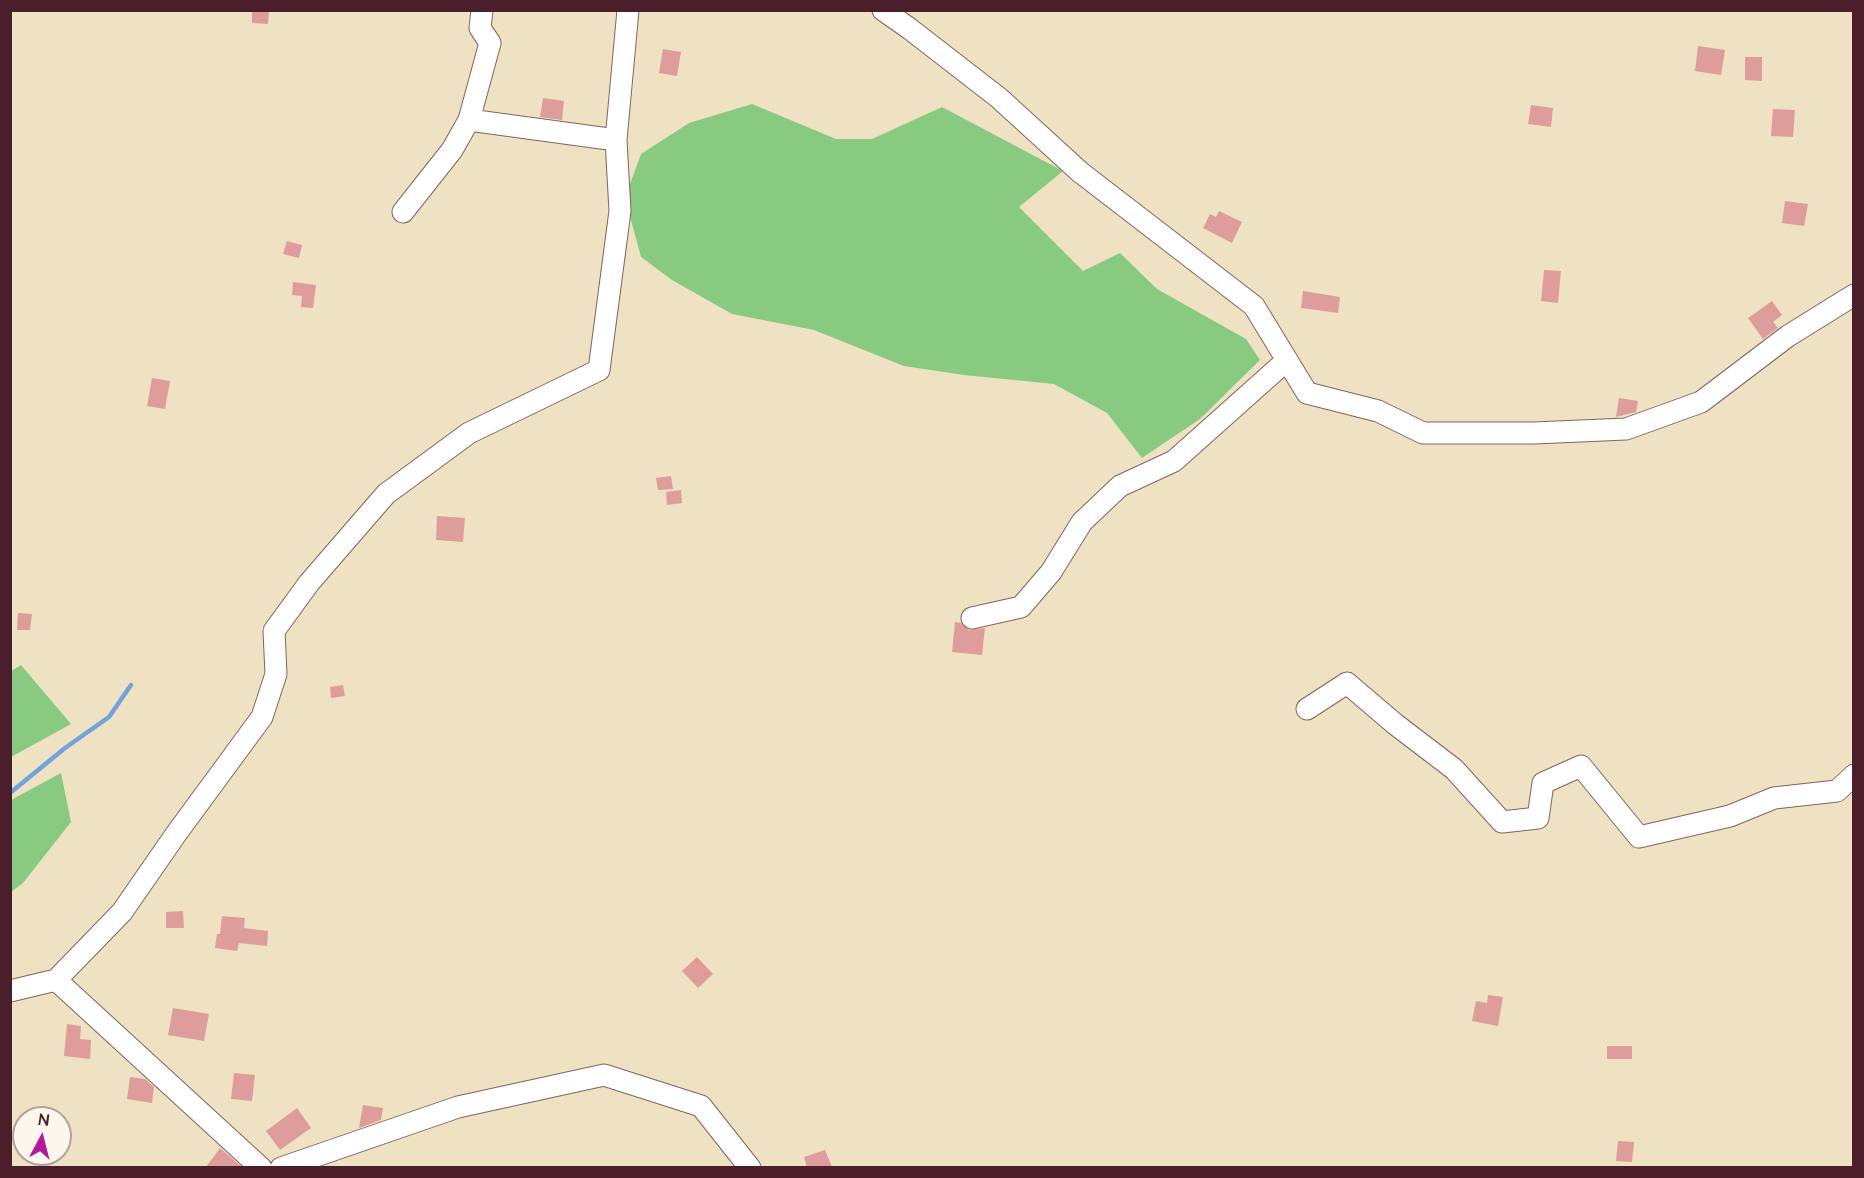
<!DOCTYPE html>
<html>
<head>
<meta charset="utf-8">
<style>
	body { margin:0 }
	#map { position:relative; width:1864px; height:1178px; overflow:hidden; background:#eee2c2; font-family:"Architects Daughter",sans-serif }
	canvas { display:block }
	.frame { position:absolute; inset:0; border:12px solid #4a1f2b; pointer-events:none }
	.north { position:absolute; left:12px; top:1106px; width:60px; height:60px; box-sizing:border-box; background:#fbf7ec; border:2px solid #b4a19f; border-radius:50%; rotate:7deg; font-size:16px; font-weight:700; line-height:24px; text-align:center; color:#4a1f2b }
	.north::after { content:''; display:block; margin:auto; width:21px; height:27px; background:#b5179e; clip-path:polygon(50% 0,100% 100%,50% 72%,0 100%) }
</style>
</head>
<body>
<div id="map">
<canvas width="1864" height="1178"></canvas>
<div class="frame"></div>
<div class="north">N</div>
</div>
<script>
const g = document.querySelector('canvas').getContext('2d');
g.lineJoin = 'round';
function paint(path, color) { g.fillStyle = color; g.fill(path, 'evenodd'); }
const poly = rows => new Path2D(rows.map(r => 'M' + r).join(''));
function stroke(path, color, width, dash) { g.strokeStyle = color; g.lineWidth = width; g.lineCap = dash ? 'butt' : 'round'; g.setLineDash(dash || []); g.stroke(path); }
paint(poly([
	[752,104,836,139,872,139,942,107,1063,171,1019,207,1083,271,1120,253,1157,289,1246,339,1260,360,1200,419,1142,458,1107,413,1054,384,964,375,904,366,814,330,732,314,672,280,641,257,625,198,641,154,689,123],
	[21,665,71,724,11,757,11,671],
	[61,773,71,822,23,883,11,892,11,800]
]), '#89ca81');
stroke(poly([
	[10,793,65,748,109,717,131,685]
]), '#71a3dc', 4.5);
paint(poly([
	[252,10,269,10,268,24,252,23],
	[1698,46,1725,50,1721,75,1695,71],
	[663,49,681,52,677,76,659,73],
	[1745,57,1762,57,1762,81,1745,80],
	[543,98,564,101,562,120,540,117],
	[1531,105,1553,108,1551,127,1528,124],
	[1773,109,1795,110,1793,137,1771,136],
	[1785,201,1808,204,1804,226,1782,223],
	[1219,211,1242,222,1232,243,1203,228,1210,214,1216,217],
	[287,241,302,245,299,258,283,254],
	[1544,270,1561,271,1558,303,1541,301],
	[293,282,316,285,313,308,301,307,302,296,292,295],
	[1303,291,1340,297,1338,313,1301,308],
	[1772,301,1782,315,1773,322,1778,328,1763,339,1748,318],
	[152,378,170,381,165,409,147,406],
	[1619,398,1638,401,1636,412,1616,417],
	[671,476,673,489,658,490,656,478],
	[681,490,682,503,667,505,666,492],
	[437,516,465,518,463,542,436,540],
	[18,613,32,614,30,630,17,630],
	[955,622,961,623,969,630,985,628,982,655,952,652],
	[343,685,345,696,331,698,330,687],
	[183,911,184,928,166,928,166,912],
	[222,916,245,918,244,928,268,931,267,946,239,943,237,951,215,948,217,934,220,934],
	[697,957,713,974,698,988,682,971],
	[1488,995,1503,997,1498,1026,1472,1021,1476,1001,1487,1003],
	[173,1008,209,1014,204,1041,168,1035],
	[67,1024,81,1026,80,1039,91,1040,90,1059,64,1056],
	[1607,1046,1632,1046,1632,1059,1607,1059],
	[234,1073,255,1075,252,1101,231,1099],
	[130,1077,145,1079,154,1087,152,1103,127,1099],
	[363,1105,383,1108,381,1120,359,1128],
	[297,1108,311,1128,280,1150,266,1131],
	[1618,1141,1634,1142,1632,1162,1616,1161],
	[220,1148,242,1167,206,1167],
	[825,1150,832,1167,807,1167,804,1157]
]), '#de9d9b');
const minor = poly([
	[883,10,910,29,999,98,1080,172,1254,306,1307,393,1378,411,1423,433,1534,433,1626,429,1701,402,1788,336,1854,295],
	[616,140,628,10],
	[403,212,452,150,469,120],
	[972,618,1021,607,1051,572,1082,522,1120,486,1174,461,1286,361],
	[1307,709,1347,683,1395,724,1454,769,1502,822,1538,818,1543,783,1581,766,1639,837,1730,816,1774,798,1837,791,1854,775],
	[56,980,261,1168],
	[10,991,56,980,122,912,176,834,262,717,276,674,274,631,309,583,386,494,469,433,599,370,620,211,616,140,469,120,490,43,480,28,482,10],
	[281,1168,458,1107,604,1075,701,1106,750,1168]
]);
stroke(minor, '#836360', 23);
stroke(minor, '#fff', 21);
</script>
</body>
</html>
